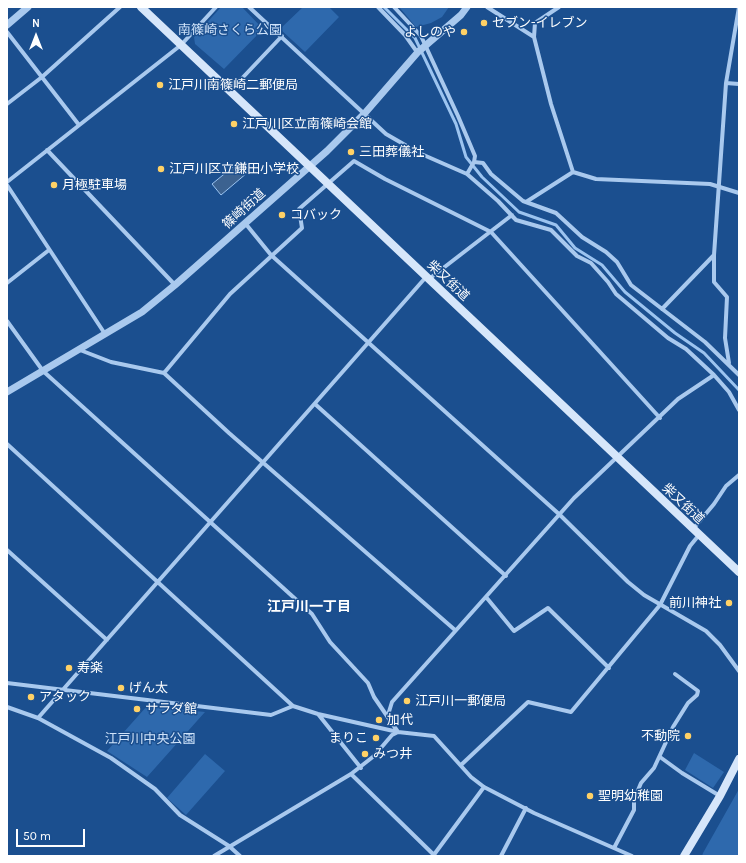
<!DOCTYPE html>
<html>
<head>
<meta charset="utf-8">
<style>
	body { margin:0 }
	#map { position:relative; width:746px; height:863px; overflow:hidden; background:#1b4f8f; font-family:Karla,sans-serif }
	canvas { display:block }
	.frame { position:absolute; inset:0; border:8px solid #fff; pointer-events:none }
	.north { position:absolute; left:16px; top:16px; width:40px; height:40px; -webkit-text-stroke:3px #1b4f8f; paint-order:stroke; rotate:0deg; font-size:11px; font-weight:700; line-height:16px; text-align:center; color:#fff }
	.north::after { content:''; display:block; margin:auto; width:14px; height:18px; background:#fff; clip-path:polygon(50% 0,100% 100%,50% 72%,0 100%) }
	.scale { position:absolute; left:16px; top:829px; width:69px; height:18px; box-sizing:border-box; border:2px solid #fff; border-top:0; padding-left:5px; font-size:12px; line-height:14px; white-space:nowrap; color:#fff; -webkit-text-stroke:3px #1b4f8f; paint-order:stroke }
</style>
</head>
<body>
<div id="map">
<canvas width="746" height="863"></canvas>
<div class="frame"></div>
<div class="north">N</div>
<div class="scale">50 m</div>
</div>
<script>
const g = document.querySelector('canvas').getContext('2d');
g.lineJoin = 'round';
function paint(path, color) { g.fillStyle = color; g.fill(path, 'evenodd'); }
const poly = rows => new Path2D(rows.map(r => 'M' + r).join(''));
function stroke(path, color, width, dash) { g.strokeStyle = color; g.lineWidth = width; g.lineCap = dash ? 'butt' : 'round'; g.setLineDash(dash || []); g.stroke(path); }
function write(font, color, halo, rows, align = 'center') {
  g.font = font + ' Karla,"Noto Sans JP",sans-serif'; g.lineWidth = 3; g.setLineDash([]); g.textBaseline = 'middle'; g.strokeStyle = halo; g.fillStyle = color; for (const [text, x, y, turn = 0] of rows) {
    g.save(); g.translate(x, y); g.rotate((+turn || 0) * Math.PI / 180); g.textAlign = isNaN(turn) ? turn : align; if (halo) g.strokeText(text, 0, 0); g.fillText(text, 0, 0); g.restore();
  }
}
paint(poly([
	[221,7,242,7,263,29,224,69,195,44,194,37],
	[303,7,329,7,339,17,305,52,280,29],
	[449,7,442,17,431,23,416,27,400,8],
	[147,706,205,712,147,777,107,751],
	[694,753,724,772,713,788,685,770],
	[205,754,225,771,186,815,167,798],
	[739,789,739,856,702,856,703,853]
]), '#2e69ad');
const water = poly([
	[239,162,247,173,221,195,212,184,239,162]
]);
paint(water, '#3c6290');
stroke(water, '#9cc4f0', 1);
stroke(poly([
	[384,7,415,38,456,124,466,157,482,177,519,212,556,225,575,248,602,265,625,292,675,333,704,353,739,390]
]), '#9cc4f0', 3);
stroke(poly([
	[249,7,386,134,419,153,467,174,498,201,516,220,551,230,577,256,591,263,608,282,616,294,668,338,686,349,714,375,729,392,739,410],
	[378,7,405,35,417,52],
	[394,7,421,36,458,116,475,156,474,162,467,174],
	[487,7,534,37],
	[7,32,79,125],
	[726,83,739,84],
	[230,91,282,36],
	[7,104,42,77,120,7],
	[47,150,175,285],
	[474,162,483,163,491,174,523,201,556,213,582,237,606,252,617,262,631,285,705,342,739,375],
	[573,172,596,179,710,184,739,193],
	[7,182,181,45,216,7],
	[7,185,105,334],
	[526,202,573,172,551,104,534,37,535,23,559,7],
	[245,223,271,255,560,515,628,582,644,595,706,631,720,645,739,671],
	[429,279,512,215],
	[7,283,49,250],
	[662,309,714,255],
	[7,321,43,371,312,614,330,642,368,683,374,697,398,732,392,735,374,756,351,774,214,856],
	[80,350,111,362,164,373,229,433,455,630],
	[729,363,725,338,727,297,714,282,714,255,726,83,739,7],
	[164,373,230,294,302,228,299,209,354,161,385,179,491,232,660,418],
	[315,404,506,576],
	[7,444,293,706],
	[693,529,714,504,726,486,739,475],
	[7,550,107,640],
	[486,597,514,631,548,608,609,668],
	[7,683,271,715,293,706,318,714,398,732,434,736,471,777,484,787,534,813,632,856],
	[7,707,38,718,111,758,155,789,180,815,229,846,240,856],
	[318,714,361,768],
	[388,715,392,702,574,498,678,399,714,375],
	[38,718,426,277],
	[660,757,682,773,720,796],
	[461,765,528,702,571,712,660,605,690,546,699,535],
	[351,774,435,856],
	[614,848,634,810,634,800,641,783,654,768,673,727,688,703,697,695,698,691,675,674],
	[433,856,484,787],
	[501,856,526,808]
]), '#a9c9ee', 4);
stroke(poly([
	[7,25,28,7],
	[7,392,142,312,175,285,327,151,365,113,418,52,461,15,467,7]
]), '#a9c9ee', 7);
stroke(poly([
	[141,7,739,572],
	[684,856,720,796,739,759]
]), '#d6e6fa', 8);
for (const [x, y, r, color] of [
	[484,23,4,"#ffd166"],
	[464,32,4,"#ffd166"],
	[160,85,4,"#ffd166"],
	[234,124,4,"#ffd166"],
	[351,152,4,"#ffd166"],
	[161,169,4,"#ffd166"],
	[54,185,4,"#ffd166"],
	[282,215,4,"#ffd166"],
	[729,603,4,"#ffd166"],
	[69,668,4,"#ffd166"],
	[121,688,4,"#ffd166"],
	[31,697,4,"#ffd166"],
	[407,701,4,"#ffd166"],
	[137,709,4,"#ffd166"],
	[379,720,4,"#ffd166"],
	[688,736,4,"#ffd166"],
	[376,738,4,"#ffd166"],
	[365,754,4,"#ffd166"],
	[590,796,4,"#ffd166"]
]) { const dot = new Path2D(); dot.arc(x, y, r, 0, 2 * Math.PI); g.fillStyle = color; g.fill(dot); stroke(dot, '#1b4f8f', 1.5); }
write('13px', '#fff', '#1b4f8f', [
	["セブン-イレブン",492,23],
	["よしのや",456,32,"right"],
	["江戸川南篠崎二郵便局",168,85],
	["江戸川区立南篠崎会館",242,124],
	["三田葬儀社",359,152],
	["江戸川区立鎌田小学校",169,169],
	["月極駐車場",62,185],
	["コバック",290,215],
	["前川神社",721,603,"right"],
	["寿楽",77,668],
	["げん太",129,688],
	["アタック",39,697],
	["江戸川一郵便局",415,701],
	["サラダ館",145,709],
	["加代",387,720],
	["不動院",680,736,"right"],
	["まりこ",368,738,"right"],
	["みつ井",373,754],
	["聖明幼稚園",598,796]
], 'left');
write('13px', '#cfe3fa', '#1b4f8f', [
	["南篠崎さくら公園",230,30],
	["江戸川中央公園",150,739]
]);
write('13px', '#fff', '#1b4f8f', [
	["篠崎街道",244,209,-42],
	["柴又街道",448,281,43],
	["柴又街道",683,504,43]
]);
write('bold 14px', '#fff', '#1b4f8f', [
	["江戸川一丁目",309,607]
]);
</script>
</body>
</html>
